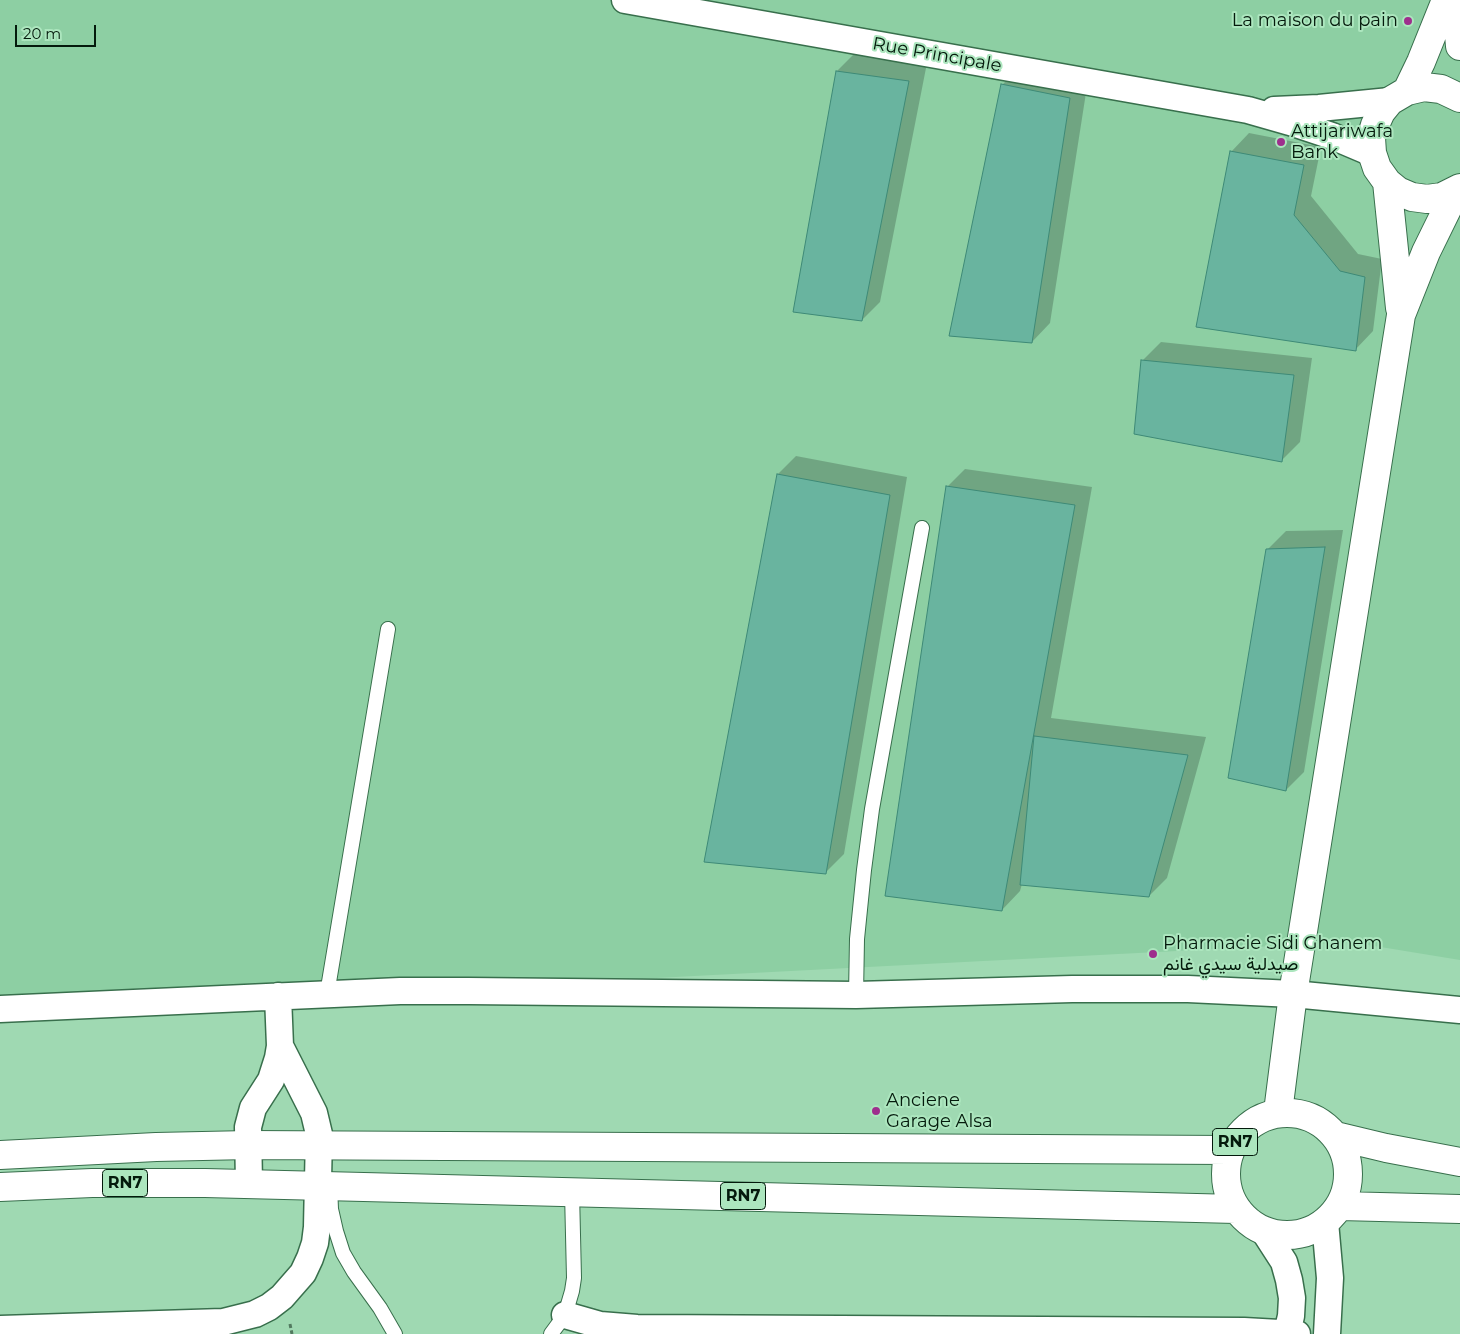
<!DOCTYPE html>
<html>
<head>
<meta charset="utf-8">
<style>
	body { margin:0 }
	#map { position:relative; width:1460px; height:1334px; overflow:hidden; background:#9fd9b2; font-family:Montserrat,sans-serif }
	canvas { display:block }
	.scale { position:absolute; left:15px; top:25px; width:81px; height:22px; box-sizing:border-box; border:2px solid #041a0c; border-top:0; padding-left:6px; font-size:15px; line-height:18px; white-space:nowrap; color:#041a0c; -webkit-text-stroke:4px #ace6be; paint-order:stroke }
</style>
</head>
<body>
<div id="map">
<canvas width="1460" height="1334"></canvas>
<div class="scale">20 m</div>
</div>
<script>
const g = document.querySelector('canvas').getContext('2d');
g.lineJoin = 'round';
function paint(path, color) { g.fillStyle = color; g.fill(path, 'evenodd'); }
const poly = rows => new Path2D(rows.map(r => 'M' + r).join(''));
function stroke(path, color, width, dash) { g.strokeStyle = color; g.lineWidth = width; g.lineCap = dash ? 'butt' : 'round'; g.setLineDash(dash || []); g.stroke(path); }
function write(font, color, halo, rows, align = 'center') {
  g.font = font + ' Montserrat,Vazirmatn,sans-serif'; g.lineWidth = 4; g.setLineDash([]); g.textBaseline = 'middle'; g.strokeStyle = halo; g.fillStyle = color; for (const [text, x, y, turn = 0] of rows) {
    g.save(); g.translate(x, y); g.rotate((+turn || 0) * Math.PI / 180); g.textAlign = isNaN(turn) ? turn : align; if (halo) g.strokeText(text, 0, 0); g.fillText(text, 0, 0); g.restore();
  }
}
paint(poly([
	[0,0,1460,0,1460,960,1350,942,0,1012]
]), '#8dcfa3');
paint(poly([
	[855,53,927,63,880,302,862,320,837,71],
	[1021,66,1088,80,1050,323,1032,342,1002,85],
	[1249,133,1321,147,1311,196,1358,254,1382,259,1373,331,1355,350,1231,152],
	[1161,342,1312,358,1300,442,1282,460,1143,360],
	[796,456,907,477,844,854,825,873,778,474],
	[965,469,1092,487,1051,718,1206,737,1167,878,1149,896,1022,884,1020,891,1002,910,947,487],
	[1343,530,1304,772,1286,790,1268,549,1286,531]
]), '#0003');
const building = poly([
	[836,71,909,81,862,321,793,312,836,71],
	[1001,84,1070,98,1032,343,949,336,1001,84],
	[1230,151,1304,165,1294,215,1340,271,1365,277,1356,351,1196,327,1230,151],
	[1141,360,1294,375,1282,462,1134,434,1141,360],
	[777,474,890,495,826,874,704,862,777,474],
	[946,486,1075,505,1002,911,885,896,946,486],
	[1325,547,1286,791,1228,778,1266,549,1325,547],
	[1034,736,1188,755,1149,897,1020,885,1034,736]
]);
paint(building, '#69b49f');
stroke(building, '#3e8a77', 1);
const lane = poly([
	[327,994,388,629],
	[856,995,857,939,864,870,872,809,922,528],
	[330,1186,331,1209,336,1231,343,1253,354,1272,380,1308,395,1334],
	[551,1334,565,1315,572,1291,574,1278,572,1192]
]);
const street = poly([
	[625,0,1248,110,1290,122,1332,136,1372,153],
	[1274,110,1319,108,1390,101],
	[0,1009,400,991,469,991,856,995,1072,989,1188,989,1293,994,1460,1010],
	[249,1184,248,1127,253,1108,271,1080,278,1058,280,1046,278,996],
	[1325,1222,1330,1278,1327,1334],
	[1264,1231,1284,1262,1289,1280,1292,1298,1291,1316,1287,1333],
	[565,1315,600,1325,637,1328,1244,1331,1297,1334],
	[0,1329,223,1322,255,1314,269,1307,282,1297,303,1273,310,1258,315,1243,317,1227,319,1134,314,1113,280,1046]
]);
const secondary = poly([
	[1456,0,1460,46],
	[1407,91,1421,62,1446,0],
	[1460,98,1441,89,1424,87,1407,91,1390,101,1381,112,1375,125,1371,138,1372,153,1377,168,1387,182,1398,191,1412,197,1427,199,1442,197,1460,188],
	[1387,182,1400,308],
	[1278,1112,1293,994,1401,315,1426,252,1456,191]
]);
const primary = poly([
	'1226 1174a61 61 0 1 1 122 0a61 61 0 1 1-122 0Z',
	[1336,1136,1386,1148,1460,1162],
	[0,1155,156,1147,249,1145,1230,1150],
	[0,1187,92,1183,205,1183,1236,1209],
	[1340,1206,1460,1209]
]);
stroke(lane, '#386f4c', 16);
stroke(street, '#386f4c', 29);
stroke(secondary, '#386f4c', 30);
stroke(primary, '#386f4c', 30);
stroke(poly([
	[290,1324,292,1334]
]), '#527a5f', 3, [4, 2.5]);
stroke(lane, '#fff', 14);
stroke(street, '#fff', 26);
stroke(secondary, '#fff', 28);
stroke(primary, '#fff', 28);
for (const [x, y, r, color] of [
	[1408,21,5,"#9e2e8d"],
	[1281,142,5,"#9e2e8d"],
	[1153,954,5,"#9e2e8d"],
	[876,1111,5,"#9e2e8d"]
]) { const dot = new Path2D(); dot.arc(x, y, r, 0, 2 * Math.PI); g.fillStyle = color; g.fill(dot); stroke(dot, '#ace6be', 2); }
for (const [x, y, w] of [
	[1235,1142,45],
	[125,1183,45],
	[743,1196,45]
]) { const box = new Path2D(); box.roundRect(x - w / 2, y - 13.5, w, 27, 4); g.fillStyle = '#ace6be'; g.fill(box); stroke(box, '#041a0c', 1); }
write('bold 16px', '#041a0c', null, [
	["RN7",1235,1142],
	["RN7",125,1183],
	["RN7",743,1196]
]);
write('18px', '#041a0c', '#ace6be', [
	["La maison du pain",1398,21,"right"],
	["Attijariwafa",1291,132],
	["Bank",1291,153],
	["Pharmacie Sidi Ghanem",1163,944],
	["صيدلية سيدي غانم",1163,965],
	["Anciene",886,1101],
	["Garage Alsa",886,1122]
], 'left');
write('18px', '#041a0c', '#ace6be', [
	["Rue Principale",937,55,10]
]);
</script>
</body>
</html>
